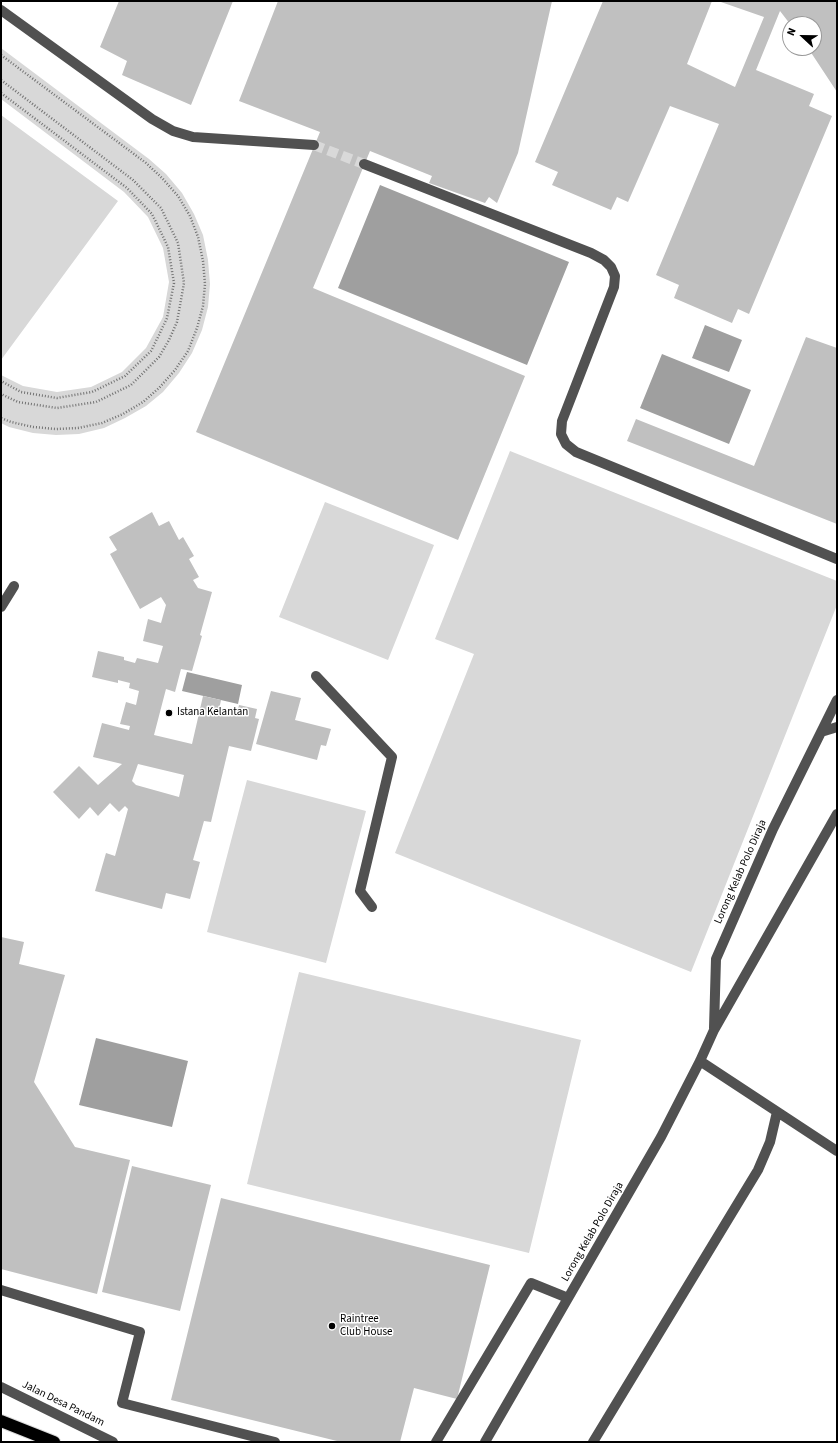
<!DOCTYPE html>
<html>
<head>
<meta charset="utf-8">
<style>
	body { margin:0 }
	#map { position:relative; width:838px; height:1443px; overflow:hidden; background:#fff; font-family:"Source Sans 3",sans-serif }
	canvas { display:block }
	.frame { position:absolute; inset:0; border:2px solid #000; pointer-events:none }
	.north { position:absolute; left:782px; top:16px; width:40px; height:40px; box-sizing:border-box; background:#fff; border:1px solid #999; border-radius:50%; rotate:292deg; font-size:11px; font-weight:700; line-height:16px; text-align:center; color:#000 }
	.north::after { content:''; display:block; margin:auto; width:14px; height:18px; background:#000; clip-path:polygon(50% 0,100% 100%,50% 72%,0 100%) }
</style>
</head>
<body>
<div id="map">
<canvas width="838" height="1443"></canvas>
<div class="frame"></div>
<div class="north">N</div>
</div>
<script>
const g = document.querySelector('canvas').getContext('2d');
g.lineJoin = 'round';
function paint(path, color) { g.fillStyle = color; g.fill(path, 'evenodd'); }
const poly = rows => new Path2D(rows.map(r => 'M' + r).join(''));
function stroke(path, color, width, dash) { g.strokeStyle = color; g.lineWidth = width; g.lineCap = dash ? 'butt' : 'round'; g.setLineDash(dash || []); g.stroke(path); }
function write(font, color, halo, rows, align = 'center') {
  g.font = font + ' "Source Sans 3",sans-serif'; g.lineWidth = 3; g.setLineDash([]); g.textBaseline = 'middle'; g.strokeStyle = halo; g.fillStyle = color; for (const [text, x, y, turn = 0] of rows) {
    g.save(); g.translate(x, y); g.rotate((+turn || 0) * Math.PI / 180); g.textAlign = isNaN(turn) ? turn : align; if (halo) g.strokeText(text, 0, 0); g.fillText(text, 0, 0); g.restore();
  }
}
paint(poly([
	[1,48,149,159,166,174,182,193,194,214,203,235,208,260,210,284,208,307,202,330,192,353,179,373,163,392,146,406,125,418,104,428,79,434,56,435,33,433,9,427,1,423,1,375,23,386,57,392,91,387,122,372,146,348,163,317,169,282,163,248,148,217,124,192,1,99],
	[1,115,118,201,1,360],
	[510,451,837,581,837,605,691,972,395,853,474,654,435,639],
	[325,502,434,545,388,660,279,617],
	[247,780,366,811,326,963,207,932],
	[299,972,581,1040,529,1253,247,1184]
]), '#d8d8d8');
paint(poly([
	[380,185,569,262,527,365,338,288],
	[705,325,742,340,729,372,692,358],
	[662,354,751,390,729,444,640,408],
	[187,672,242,685,238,704,182,691],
	[96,1038,188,1061,172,1127,79,1105]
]), '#9f9f9f');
paint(poly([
	[119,1,233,1,191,105,122,75,127,61,100,47],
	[278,1,552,1,518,153,497,203,489,197,485,203,429,183,432,176,370,151,313,288,525,376,458,540,196,432,320,132,239,101],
	[603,1,712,1,687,64,735,87,764,17,718,1,837,1,837,92,808,48,814,48,814,24,790,24,780,11,756,70,814,94,809,106,832,116,749,314,738,309,732,323,674,298,679,285,656,275,719,124,670,106,628,202,617,197,611,210,552,185,558,172,535,162],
	[806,337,837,348,837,524,627,441,636,419,754,466],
	[152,512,159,526,169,521,179,540,183,537,194,556,189,559,199,577,193,580,198,588,212,592,200,635,202,636,192,671,181,669,175,692,166,689,154,735,192,744,203,696,221,700,219,710,237,714,239,705,257,709,255,718,259,719,251,751,229,746,211,822,204,821,193,860,200,862,190,899,166,893,162,909,95,891,106,853,115,856,128,809,125,806,119,812,110,803,98,816,90,807,79,819,53,792,79,766,98,785,122,764,93,757,102,723,129,730,130,726,120,724,126,702,136,705,139,691,129,688,130,683,118,680,118,683,92,677,98,651,124,657,124,660,135,663,137,658,158,663,163,646,143,641,148,619,161,623,166,605,161,597,140,609,110,554,117,550,109,537],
	[138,764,184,775,179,797,136,785,132,781],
	[271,691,301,698,295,720,331,729,326,746,321,745,317,760,256,744],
	[1,937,24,942,19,964,65,975,34,1082,75,1147,130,1160,97,1294,1,1269],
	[132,1166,211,1185,180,1311,102,1292],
	[221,1198,490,1265,457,1399,414,1388,400,1442,341,1442,171,1400]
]), '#c0c0c0');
stroke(poly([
	[314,145,364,164]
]), '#d9d9d9', 10, [10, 5]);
const highway = poly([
	[1,1421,54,1442]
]);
stroke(highway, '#dbdbdb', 14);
stroke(poly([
	[1,55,146,163,162,178,178,196,190,216,198,237,203,261,205,284,203,306,197,328,188,351,175,370,159,388,143,402,123,414,102,423,78,428,56,429,33,427,11,422,1,418],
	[1,80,133,180,161,208,178,243,184,283,177,322,169,340,159,357,131,385,96,402,57,408,18,402,1,394],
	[1,93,127,188,152,214,168,247,174,283,167,318,159,335,151,351,125,376,92,392,57,398,21,392,1,381]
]), '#737373', 2.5, [1, 2]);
stroke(poly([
	[1,10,152,119,173,131,193,137,314,145],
	[364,164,591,253,604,260,611,267,615,276,614,287,562,421,561,434,566,444,576,452,837,559],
	[1,607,14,586],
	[316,676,392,757,360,891,372,907],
	[821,732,837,727],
	[714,1028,716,959,773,829,837,700],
	[700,1061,837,1151],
	[1,1290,140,1332,122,1403,275,1442],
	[1,1387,113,1442],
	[436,1442,531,1283,568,1298],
	[485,1442,661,1137,700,1061,714,1030,837,814],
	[593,1442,758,1170,770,1142,777,1112]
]), '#515151', 10);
stroke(highway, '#000', 12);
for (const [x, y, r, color] of [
	[169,713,4,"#000"],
	[332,1326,4,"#000"]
]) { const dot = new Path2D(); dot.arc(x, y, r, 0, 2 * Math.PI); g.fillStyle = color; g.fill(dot); stroke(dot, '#fff', 1.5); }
write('11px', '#000', '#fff', [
	["Istana Kelantan",177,713],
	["Raintree",340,1320],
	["Club House",340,1333]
], 'left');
write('11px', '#000', '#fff', [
	["Lorong Kelab Polo Diraja",741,872,-66],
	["Lorong Kelab Polo Diraja",593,1232,-60],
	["Jalan Desa Pandam",63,1404,26]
]);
</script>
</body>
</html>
